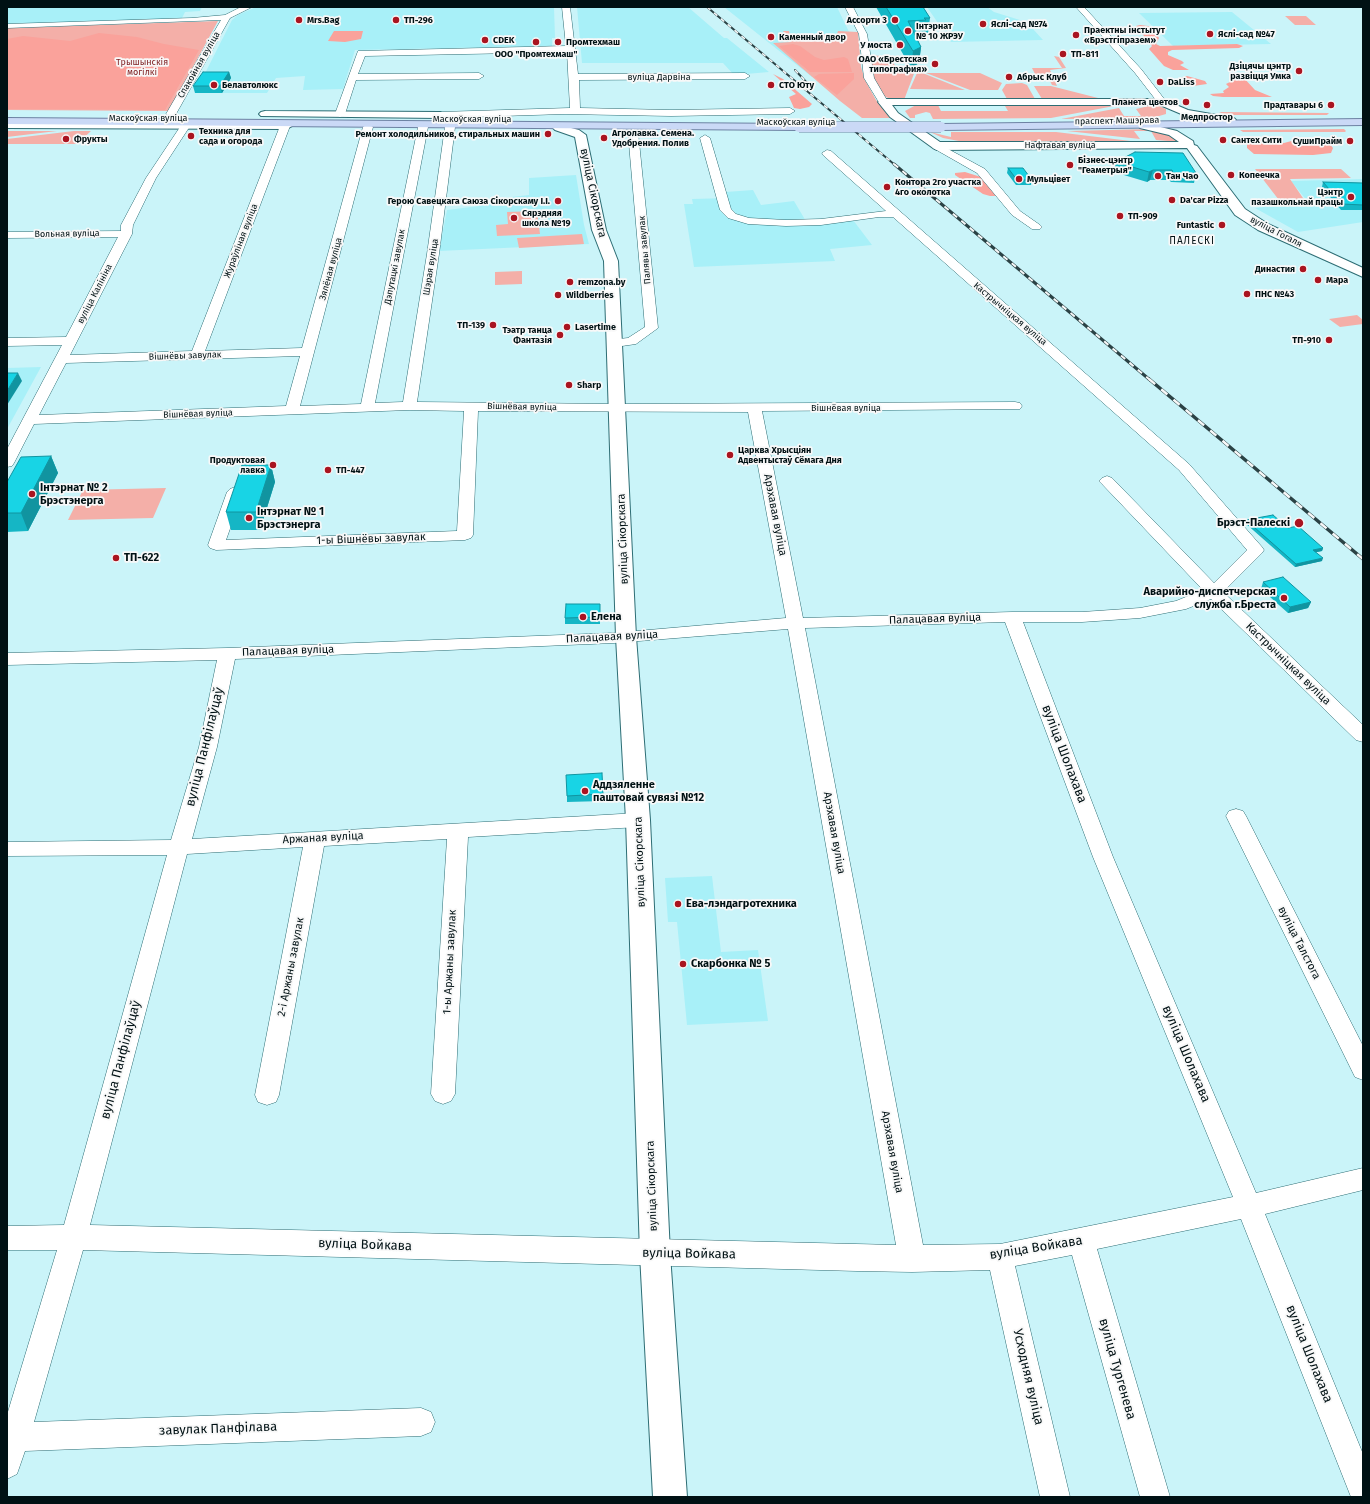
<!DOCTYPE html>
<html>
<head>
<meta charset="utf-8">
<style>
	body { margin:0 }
	#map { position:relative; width:1370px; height:1504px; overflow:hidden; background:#caf4f9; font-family:"Fira Sans",sans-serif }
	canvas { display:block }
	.frame { position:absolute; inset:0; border:8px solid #001114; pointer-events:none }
</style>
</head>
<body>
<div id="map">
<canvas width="1370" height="1504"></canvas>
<div class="frame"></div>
</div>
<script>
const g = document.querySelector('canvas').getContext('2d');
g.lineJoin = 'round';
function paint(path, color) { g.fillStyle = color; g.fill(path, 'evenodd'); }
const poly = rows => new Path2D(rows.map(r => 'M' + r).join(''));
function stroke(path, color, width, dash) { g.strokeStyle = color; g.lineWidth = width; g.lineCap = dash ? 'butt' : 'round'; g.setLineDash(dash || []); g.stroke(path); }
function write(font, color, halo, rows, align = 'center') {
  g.font = font + ' "Fira Sans",sans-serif'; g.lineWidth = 3.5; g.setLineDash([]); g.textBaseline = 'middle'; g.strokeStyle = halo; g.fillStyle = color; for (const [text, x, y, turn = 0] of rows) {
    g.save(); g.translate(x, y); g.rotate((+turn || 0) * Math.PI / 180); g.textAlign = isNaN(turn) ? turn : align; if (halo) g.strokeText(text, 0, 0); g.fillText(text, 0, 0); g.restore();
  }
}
paint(poly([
	[7,7,202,7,200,11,185,12,181,20,7,25],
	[256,7,554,7,555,38,552,38,552,46,355,50,343,89,303,90,305,76,276,78,267,93,195,93,232,20,238,15],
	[577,7,688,7,724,38,727,38,769,72,734,75,723,63,582,63],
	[724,7,837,7,850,34,812,77],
	[927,7,987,7,994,12,1023,21,1033,29,1043,40,951,42],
	[1232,12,1271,44,1173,46,1139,13],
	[576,175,584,225,589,244,439,251,447,210,479,206,503,198,529,195,529,178],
	[1363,179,1363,222,1298,232,1255,208,1308,202,1291,181],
	[753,190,761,205,794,201,807,223,853,220,872,245,830,249,835,261,694,267,684,204,693,204,692,199,728,198,726,192],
	[41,367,12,420,7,429,7,368],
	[712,876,721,952,758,950,768,1021,687,1025,677,922,668,922,665,878]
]), '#a8f0f8');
paint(poly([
	[1285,16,1306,16,1316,25,1295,25],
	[218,21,169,111,7,110,7,28],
	[783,31,789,31,790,35,837,34,838,31,858,32,861,67,865,80,876,100,893,118,862,118,840,101,773,43,791,42],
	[872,55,888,57,900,71,915,71,904,100,891,99,883,96,874,80,870,56],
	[1054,56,1059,57,1066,68,1050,70,1057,86,1052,85,1049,79,1037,78,1032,68,1062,68],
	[920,72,965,90,910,89,917,73],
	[926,73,980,73,1002,83,998,90,970,90],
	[1022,83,1027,85,1035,99,1007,99,1002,90,1006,84],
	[1034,86,1051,86,1102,99,1042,99],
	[1152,103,1166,109,1166,114,1152,118,1061,119,1119,108,1124,116,1141,116,1136,109,1153,105],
	[989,104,989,106,938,105,941,111,1008,111,1005,106,999,106,998,104,1112,104,1114,106,1051,118,933,119,930,113,926,112,915,115,915,118,910,118,905,111,916,105],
	[1219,112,1329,113,1327,115,1226,115],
	[1151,129,1165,132,1178,141,1171,143,1168,141,1156,140,1151,131,1134,131,1140,139,1067,131],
	[1344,129,1346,131,1345,132,1243,132,1240,130],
	[7,131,57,131,7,137],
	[74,131,91,131,77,144,7,144,7,139],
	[930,132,951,137,951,132,1056,132,1139,142,964,142,943,138],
	[1255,169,1341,169,1351,178,1290,179,1305,201,1282,204],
	[537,211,540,234,497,236,496,225,508,224,507,212],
	[582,234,584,244,519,248,517,238],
	[522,271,522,284,495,285,495,272],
	[1357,315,1363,320,1363,324,1340,327,1329,319],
	[166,488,153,518,68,520,83,490]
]), '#f4afa8');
paint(poly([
	[1140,25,1148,26,1152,28,1159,38,1156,44,1160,46,1237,44,1243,46,1239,48,1172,50,1168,52,1168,55,1182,61,1184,63,1180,65,1189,70,1173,70,1164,66,1149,49,1152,46,1136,26],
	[334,31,363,31,361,39,345,42,328,41],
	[99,33,137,37,164,44,199,50,165,110,7,109,7,39,23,36,70,41],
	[793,44,800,46,815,57,824,60,844,57,848,59,852,72,810,72,779,46],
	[854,73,854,79,837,95,814,77,819,74],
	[773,74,783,79,812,104,809,107,800,109,794,108,789,97,796,94],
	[1187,76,1205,81,1207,84,1193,86,1181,78],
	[1238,76,1243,77,1255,90,1272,97,1223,97,1213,96,1210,94,1224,93,1223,91,1229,87,1226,84,1234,80],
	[1252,138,1284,143,1299,139,1317,138,1329,143,1333,148,1331,153,1313,155,1254,154,1247,148,1247,140],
	[965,172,981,177,996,196,990,196,983,194,955,175,955,173]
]), '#faa29b');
const minor = poly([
	[241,7,252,7,230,18,176,114,171,117,166,114,221,20,7,28,7,24,192,18,225,15,241,7],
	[562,7,570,7,578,74,745,73,750,76,745,79,579,80,580,108,671,110,790,108,795,111,790,114,671,116,564,114,440,118,435,115,440,112,570,108,567,52,365,56,358,74,479,73,484,76,479,79,356,80,345,114,340,117,335,114,358,51,566,46,562,7],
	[845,7,853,7,867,34,874,78,888,102,886,104,880,104,864,78,859,34,845,7],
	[1076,7,1084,7,1141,69,1165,100,1165,104,1159,104,1135,73,1076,7],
	[185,123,190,126,156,178,133,225,132,234,70,355,192,351,280,126,285,123,290,126,205,351,302,348,363,127,368,124,373,127,300,406,361,404,418,127,423,124,428,127,375,403,403,402,427,254,445,127,450,124,455,127,439,254,417,402,618,404,1015,402,1020,403,1022,406,1020,409,762,411,803,618,1012,612,1082,612,1140,608,1176,601,1203,590,1102,484,1099,481,1102,478,1107,476,1112,478,1214,583,1247,550,1179,470,893,217,879,217,821,225,786,226,748,224,728,218,720,210,700,138,705,135,710,138,731,209,736,214,749,218,786,220,821,219,886,211,823,155,822,153,827,150,831,151,1189,464,1262,547,1264,550,1262,553,1223,592,1363,725,1363,742,1356,740,1211,599,1186,609,1140,618,1082,622,1023,622,1113,857,1256,1193,1363,1168,1363,1190,1265,1214,1363,1454,1363,1497,1351,1497,1241,1219,1097,1249,1170,1497,1140,1497,1072,1255,1015,1266,1070,1497,1040,1497,990,1270,912,1272,857,1271,83,1250,34,1422,421,1408,431,1412,435,1422,431,1432,421,1436,25,1451,17,1474,7,1479,7,1415,57,1250,7,1250,7,1226,64,1225,167,855,7,856,7,842,171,840,199,747,217,660,7,665,7,653,227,648,614,633,786,618,748,412,478,411,473,535,471,538,465,540,216,550,210,548,208,545,227,492,230,489,235,487,240,489,243,492,226,540,457,531,464,411,409,410,34,424,14,463,12,466,7,467,7,449,62,345,7,346,7,338,66,337,118,237,7,238,7,232,121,231,121,225,146,178,182,124,185,123],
	[300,356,286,406,39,415,66,363,300,356],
	[1005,622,1093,857,1233,1197,1000,1244,923,1245,805,628,1005,622],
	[788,629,896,1245,90,1225,187,854,303,847,255,1095,258,1102,267,1105,276,1102,279,1095,324,846,447,839,431,1094,435,1101,443,1104,451,1101,455,1094,468,837,638,827,645,825,648,820,645,815,638,813,192,839,217,747,235,659,614,643,788,629],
	[633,129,638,132,658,328,636,344,615,347,609,343,610,340,628,338,645,327,628,132,633,129],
	[937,143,985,169,1020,211,1040,225,1042,227,1040,229,1032,229,1012,215,977,173,933,148,932,146,937,143],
	[1236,809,1243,811,1246,816,1363,1046,1363,1080,1355,1077,1226,816,1229,811,1236,809]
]);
const tertiary = poly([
	[883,99,1162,99,1188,110,1234,118,1236,120,1234,122,1230,123,1186,116,1160,105,892,105,898,113,940,142,1179,142,1169,135,1140,128,1138,126,1144,123,1177,131,1193,141,1194,145,1197,146,1245,209,1268,224,1363,268,1363,277,1258,230,1235,215,1187,148,937,150,933,148,890,117,878,102,883,99],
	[265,111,440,112,446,115,440,118,261,116,259,114,261,112,265,111],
	[7,122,286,123,292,126,286,129,7,128,7,122],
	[559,125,579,130,586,135,606,230,618,261,636,637,650,820,670,1254,687,1497,653,1497,640,1254,626,820,616,637,604,261,592,230,575,137,555,130,553,128,555,126,559,125]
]);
const primary = poly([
	[7,118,799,124,805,127,799,130,7,124,7,118],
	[1363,119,1363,125,941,130,935,127,941,124,1363,119]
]);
stroke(minor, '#2d6d74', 1);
stroke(tertiary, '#2d6d74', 2);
stroke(primary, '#6d82a3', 2);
paint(minor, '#fff');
paint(tertiary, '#fff');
paint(primary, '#cad9f6');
const railFar2 = poly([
	[707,7,895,165],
	[795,70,809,85]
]);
const railFar1 = poly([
	[894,164,1150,380]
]);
const rail = poly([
	[1149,379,1363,559]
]);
stroke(railFar2, '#2b4245', 2);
stroke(railFar1, '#2b4245', 3);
stroke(rail, '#2b4245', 3.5);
stroke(railFar2, '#f8f8f8', 1.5, [4.5]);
stroke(railFar1, '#f8f8f8', 2, [5.5]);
stroke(rail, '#f8f8f8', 2.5, [8]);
const primaryBridge = poly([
	[799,127,941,127]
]);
stroke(primaryBridge, '#6d82a3', 11, []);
stroke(primaryBridge, '#cad9f6', 10);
paint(poly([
	[876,7,923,7,930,18,928,33,925,33,924,36,915,36,921,47,919,63,911,68],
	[229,72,231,78,222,93,195,93,193,86],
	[1116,162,1196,173,1194,183,1171,182,1169,180,1150,180,1147,182,1114,172],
	[1008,168,1032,180,1031,185,1016,185,1007,173],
	[1323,182,1363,183,1363,210,1341,210,1322,187],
	[51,456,58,473,28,531,7,532,7,482],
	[271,465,275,482,260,530,231,530,226,512],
	[1246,520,1288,528,1323,548,1322,551,1316,552,1322,561,1295,567,1245,523],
	[1263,582,1311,602,1308,608,1288,613,1261,589],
	[600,604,600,624,565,624,565,618],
	[602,773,603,801,567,802,567,796]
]), '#15b6c5');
paint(poly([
	[921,47,919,63,911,68,913,51],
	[229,72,231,78,222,93,220,86],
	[1153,170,1150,180,1147,182,1149,172],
	[18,373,22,381,7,405,7,391],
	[51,456,58,473,28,531,21,513],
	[271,465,275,482,260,530,256,512],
	[1323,548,1322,551,1312,553,1313,550],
	[1323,558,1322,561,1295,567,1296,564],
	[1311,602,1308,608,1288,613,1290,607]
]), '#1194a0');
const building = poly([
	[886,7,923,7,930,18,924,18,926,20,908,21,921,47,913,51,886,7],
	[203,72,229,72,220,86,193,86,203,72],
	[1135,152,1183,153,1196,173,1173,173,1172,170,1153,170,1149,172,1116,162,1135,152],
	[1008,168,1023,168,1032,180,1017,180,1008,168],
	[1323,182,1363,183,1363,205,1342,204,1323,182],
	[7,373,18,373,7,391,7,373],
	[51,456,21,513,7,513,7,482,21,457,51,456],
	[242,465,271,465,256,512,226,512,242,465],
	[1273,515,1288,528,1298,526,1323,548,1313,550,1323,558,1296,564,1246,520,1273,515],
	[1283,577,1311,602,1290,607,1263,582,1283,577],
	[566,604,600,604,600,617,565,618,566,604],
	[602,773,603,794,567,796,566,775,602,773]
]);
paint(building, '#18d4e5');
stroke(building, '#1194a0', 1);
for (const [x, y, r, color] of [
	[299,20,4,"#a91420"],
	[396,20,4,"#a91420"],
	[895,20,4,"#a91420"],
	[983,24,4,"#a91420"],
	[908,31,4,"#a91420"],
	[1210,34,4,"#a91420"],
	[1076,35,4,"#a91420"],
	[771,37,4,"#a91420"],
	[485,40,4,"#a91420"],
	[536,42,4,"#a91420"],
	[558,42,4,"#a91420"],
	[900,45,4,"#a91420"],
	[1063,54,4,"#a91420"],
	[935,64,4,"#a91420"],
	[1299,71,4,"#a91420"],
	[1009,77,4,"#a91420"],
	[1160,82,4,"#a91420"],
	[214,85,4,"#a91420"],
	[771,85,4,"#a91420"],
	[1186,102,4,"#a91420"],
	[1207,105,4,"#a91420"],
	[1331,105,4,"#a91420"],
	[548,134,4,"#a91420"],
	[191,136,4,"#a91420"],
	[604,138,4,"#a91420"],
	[66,139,4,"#a91420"],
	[1223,140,4,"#a91420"],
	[1350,141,4,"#a91420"],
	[1070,165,4,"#a91420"],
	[1231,175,4,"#a91420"],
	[1158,176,4,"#a91420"],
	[1019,179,4,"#a91420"],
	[887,187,4,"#a91420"],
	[1351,197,4,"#a91420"],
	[1172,200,4,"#a91420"],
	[558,201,4,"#a91420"],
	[1120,216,4,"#a91420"],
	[514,218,4,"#a91420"],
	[1222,225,4,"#a91420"],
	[1303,269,4,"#a91420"],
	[1318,280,4,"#a91420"],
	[570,282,4,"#a91420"],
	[1247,294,4,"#a91420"],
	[558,295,4,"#a91420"],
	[493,325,4,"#a91420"],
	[567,327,4,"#a91420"],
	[560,335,4,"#a91420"],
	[1329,340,4,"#a91420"],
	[569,385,4,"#a91420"],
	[730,455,4,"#a91420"],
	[273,465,4,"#a91420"],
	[328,470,4,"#a91420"],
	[32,494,4,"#a91420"],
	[249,518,4,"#a91420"],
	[1299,523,5,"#a91420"],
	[116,558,4,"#a91420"],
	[1284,598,4,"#a91420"],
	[583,617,4,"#a91420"],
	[585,791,4,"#a91420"],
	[678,904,4,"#a91420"],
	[683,964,4,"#a91420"]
]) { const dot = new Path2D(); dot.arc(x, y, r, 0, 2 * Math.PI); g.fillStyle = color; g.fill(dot); stroke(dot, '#f8f8f8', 1.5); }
write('bold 9px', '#001114', '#f8f8f8', [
	["Mrs.Bag",307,20],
	["ТП-296",404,20],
	["Ассорти 3",887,20,"right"],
	["Яслі-сад №74",991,24],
	["Інтэрнат",916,26],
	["№ 10 ЖРЭУ",916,36],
	["Праектны інстытут",1084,30],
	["«Брэстгіпразем»",1084,40],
	["Яслі-сад №47",1218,34],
	["Каменный двор",779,37],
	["CDEK",493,40],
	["Промтехмаш",566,42],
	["У моста",892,45,"right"],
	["ООО \"Промтехмаш\"",536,54,"center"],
	["ТП-811",1071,54],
	["ОАО «Брестская",927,59,"right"],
	["типография»",927,69,"right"],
	["Дзіцячы цэнтр",1291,66,"right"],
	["развіцця Умка",1291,76,"right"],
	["Абрыс Клуб",1017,77],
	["DaLiss",1168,82],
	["Белавтолюкс",222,85],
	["СТО Юту",779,85],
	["Планета цветов",1178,102,"right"],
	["Прадтавары 6",1323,105,"right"],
	["Медпростор",1207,117,"center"],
	["Техника для",199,131],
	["сада и огорода",199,141],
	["Агролавка. Семена.",612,133],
	["Удобрения. Полив",612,143],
	["Ремонт холодильников, стиральных машин",540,134,"right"],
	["Фрукты",74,139],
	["Сантех Сити",1231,140],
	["СушиПрайм",1342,141,"right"],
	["Бізнес-цэнтр",1078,160],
	["\"Геаметрыя\"",1078,170],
	["Копеечка",1239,175],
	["Тан Чао",1166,176],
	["Мульцівет",1027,179],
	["Контора 2го участка",895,182],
	["4го околотка",895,192],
	["Цэнтр",1343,192,"right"],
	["пазашкольнай працы",1343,202,"right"],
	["Da'car Pizza",1180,200],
	["Герою Савецкага Саюза Сікорскаму І.І.",550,201,"right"],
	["Сярэдняя",522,213],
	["школа №19",522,223],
	["ТП-909",1128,216],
	["Funtastic",1214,225,"right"],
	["Династия",1295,269,"right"],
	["Мара",1326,280],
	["remzona.by",578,282],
	["ПНС №43",1255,294],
	["Wildberries",566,295],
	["ТП-139",485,325,"right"],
	["Lasertime",575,327],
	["Тэатр танца",552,330,"right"],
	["Фантазія",552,340,"right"],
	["ТП-910",1321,340,"right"],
	["Sharp",577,385],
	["Царква Хрысціян",738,450],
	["Адвентыстаў Сёмага Дня",738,460],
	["Продуктовая",265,460,"right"],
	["лавка",265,470,"right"],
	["ТП-447",336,470]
], 'left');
write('9px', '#7d1d1f', '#f8f8f8', [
	["Трышынскія",142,62],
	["могілкі",142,72]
]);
write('9px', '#001114', '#f8f8f8', [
	["Спакойная вуліца",199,65,-60],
	["вуліца Дарвіна",659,77],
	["Маскоўская вуліца",148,118],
	["Маскоўская вуліца",472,119],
	["праспект Машэрава",1117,121,-1],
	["Маскоўская вуліца",796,122],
	["Нафтавая вуліца",1060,145],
	["вуліца Гогаля",1276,232,27],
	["Вольная вуліца",67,234,-1],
	["Жураўліная вуліца",241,241,-69],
	["Палявы завулак",645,250,-95],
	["Дэпутацкі завулак",395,267,-79],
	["Шэрая вуліца",431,267,-81],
	["Зялёная вуліца",331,269,-75],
	["вуліца Калініна",95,294,-63],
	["Кастрычніцкая вуліца",1010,314,40],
	["Вішнёвы завулак",185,356,-2],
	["Вішнёвая вуліца",522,407,1],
	["Вішнёвая вуліца",846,408],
	["Вішнёвая вуліца",198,414,-2]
]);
g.letterSpacing = '1px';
write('10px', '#001114', '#f8f8f8', [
	["ПАЛЕСКІ",1192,241]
]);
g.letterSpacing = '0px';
write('11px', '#001114', '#f8f8f8', [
	["вуліца Сікорскага",593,193,78],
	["Арэхавая вуліца",775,515,79],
	["1-ы Вішнёвы завулак",371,539,-2],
	["вуліца Сікорскага",623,539,-92],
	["Палацавая вуліца",935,619,-2],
	["Палацавая вуліца",612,637,-3],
	["Палацавая вуліца",288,651,-2],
	["Кастрычніцкая вуліца",1288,664,44],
	["Арэхавая вуліца",834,833,80],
	["Аржаная вуліца",323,838,-3],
	["вуліца Сікорскага",640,862,-92],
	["вуліца Талстога",1299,943,63],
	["1-ы Аржаны завулак",450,962,-87],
	["2-і Аржаны завулак",291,967,-79],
	["Арэхавая вуліца",892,1152,80],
	["вуліца Сікорскага",652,1186,-92]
]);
write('bold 11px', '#001114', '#f8f8f8', [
	["Інтэрнат № 2",40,488],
	["Брэстэнерга",40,501],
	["Інтэрнат № 1",257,512],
	["Брэстэнерга",257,525],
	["Брэст-Палескі",1290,523,"right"],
	["ТП-622",124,558],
	["Аварийно-диспетчерская",1276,592,"right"],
	["служба г.Бреста",1276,605,"right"],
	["Елена",591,617],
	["Аддзяленне",593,785],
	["паштовай сувязі №12",593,798],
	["Ева-лэндагротехника",686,904],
	["Скарбонка № 5",691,964]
], 'left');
write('13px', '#001114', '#f8f8f8', [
	["вуліца Панфілаўцаў",205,747,-76],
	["вуліца Шолахава",1064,754,69],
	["вуліца Шолахава",1186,1054,67],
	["вуліца Панфілаўцаў",121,1060,-75],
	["вуліца Войкава",365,1245,2],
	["вуліца Войкава",1036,1248,-9],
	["вуліца Войкава",689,1254,1],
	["вуліца Шолахава",1309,1354,68],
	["вуліца Тургенева",1117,1369,74],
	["Усходняя вуліца",1028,1377,77],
	["завулак Панфілава",218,1429,-2]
]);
</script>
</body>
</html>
